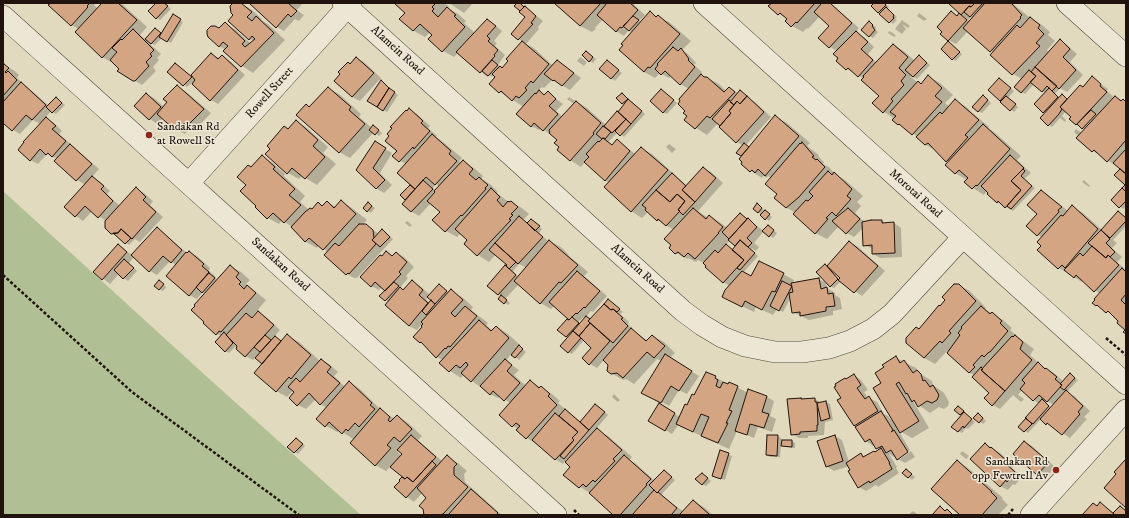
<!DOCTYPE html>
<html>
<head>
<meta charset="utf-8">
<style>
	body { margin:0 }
	#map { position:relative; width:1129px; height:518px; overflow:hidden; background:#e2dabf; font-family:"IM FELL DW Pica",serif }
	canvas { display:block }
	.frame { position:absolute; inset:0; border:4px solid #20130e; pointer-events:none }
</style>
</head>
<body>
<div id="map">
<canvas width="1129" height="518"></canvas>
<div class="frame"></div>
</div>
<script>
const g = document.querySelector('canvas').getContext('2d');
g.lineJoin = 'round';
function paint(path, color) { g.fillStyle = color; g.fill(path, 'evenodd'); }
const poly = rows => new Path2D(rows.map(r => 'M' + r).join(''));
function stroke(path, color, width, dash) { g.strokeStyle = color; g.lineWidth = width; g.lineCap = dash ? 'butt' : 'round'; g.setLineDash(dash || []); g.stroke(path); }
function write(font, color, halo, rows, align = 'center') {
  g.font = font + ' "IM FELL DW Pica",serif'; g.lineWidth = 3; g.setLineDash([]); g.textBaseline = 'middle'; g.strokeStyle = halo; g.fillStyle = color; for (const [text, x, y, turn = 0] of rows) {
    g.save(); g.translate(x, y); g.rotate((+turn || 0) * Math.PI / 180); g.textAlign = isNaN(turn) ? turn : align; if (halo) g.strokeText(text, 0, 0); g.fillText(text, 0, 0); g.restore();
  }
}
paint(poly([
	[3,191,206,376,361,515,3,515]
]), '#b0c094');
paint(poly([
	[52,3,96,3,94,5,98,9,103,3,121,3,147,27,140,35,145,39,155,29,161,34,173,15,183,22,171,43,162,38,155,45,148,42,161,54,157,58,159,60,153,67,156,71,142,85,119,71,121,69,114,63,113,63,102,57,79,29,71,25],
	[157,3,165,3,171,9,160,20,157,18],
	[240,3,252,10,262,19,261,20,268,24,285,40,253,73,242,66,225,51,226,50,219,46,220,29,225,24,236,30,251,44,254,41,250,39],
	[250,3,303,3,297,10,304,15,299,21,295,19,284,31,277,27],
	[396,3,445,3,449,7,448,8,458,14,466,21,464,23,475,33,487,20,495,25,502,31,494,41,497,43,495,46,505,55,498,65,503,69,523,42,512,34,527,17,518,3,532,12,543,21,538,27,539,29,526,44,534,48,553,66,557,61,581,78,570,90,552,80,544,88,542,87,538,91,546,95,548,93,563,104,556,111,563,117,574,104,567,99,569,97,587,108,606,125,625,105,623,103,622,94,625,96,645,114,624,137,618,132,608,142,613,145,617,140,624,145,635,154,641,148,652,154,687,186,703,168,711,172,723,183,698,211,708,218,710,216,721,223,727,228,743,216,764,231,768,226,777,233,773,238,764,231,754,243,759,247,756,251,749,247,758,256,743,273,752,277,783,274,794,280,793,284,819,279,826,283,827,288,835,293,835,295,840,298,842,309,833,311,833,315,809,320,793,312,791,297,783,312,777,309,773,315,756,307,754,312,735,303,730,286,723,282,708,265,698,260,696,262,688,258,687,259,676,253,672,245,674,230,657,220,648,212,642,218,631,211,609,183,585,162,581,167,570,160,560,147,558,140,541,128,539,130,531,126,524,107,500,92,491,84,497,77,494,74,492,77,489,75,488,77,481,72,458,53,454,57,443,51,430,39,433,35,430,32,425,37,414,31,400,19,406,13],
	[730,240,737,246,733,249,725,245],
	[449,3,473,3,464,13],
	[556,3,636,3,634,5,645,15,639,21,641,23,650,13,669,22,691,41,682,50,688,54,696,63,694,65,702,72,700,74,719,84,726,91,729,88,755,102,771,117,746,145,750,147,776,117,787,123,810,143,807,146,819,155,818,156,824,162,823,164,829,167,835,174,845,180,863,196,857,202,861,206,855,213,865,222,882,221,887,224,894,223,901,228,902,257,880,258,873,254,873,249,864,245,863,228,854,237,847,233,839,226,827,239,815,233,796,213,787,208,775,197,778,194,771,178,768,176,767,178,763,176,762,178,751,171,742,164,742,156,738,152,743,146,737,142,720,127,721,126,718,123,707,135,696,128,686,120,689,116,689,89,680,84,671,76,669,78,660,73,655,78,644,72,620,50,632,32,628,31,624,36,616,31,603,19,595,28,596,29,592,32,580,26],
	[773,3,830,3,859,28,855,32,864,37,874,47,868,54,877,63,894,45,905,52,915,61,923,59,930,65,917,79,910,76,918,83,922,84,929,77,940,83,953,95,945,103,950,107,955,100,966,107,989,127,988,128,994,132,1021,156,1017,160,1031,173,1024,179,1035,188,1013,211,997,202,987,191,984,195,973,188,965,182,967,180,955,173,949,162,937,151,926,145,918,137,898,124,895,119,884,112,880,96,864,79,847,69,839,58,837,51,830,47,831,26,820,16,808,29,807,28,803,32,792,26,788,19,779,14],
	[875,3,884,3,889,7,887,9,897,17,895,19,897,20,893,24,872,6],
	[950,3,1012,3,1029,17,1042,25,1050,32,1048,35,1055,41,1047,50,1049,52,1060,40,1067,45,1077,54,1070,62,1083,75,1067,92,1060,88,1055,94,1060,98,1062,96,1068,100,1083,88,1092,78,1108,89,1107,91,1114,97,1126,102,1126,184,1116,175,1121,169,1093,151,1074,132,1076,129,1082,133,1085,130,1077,124,1072,117,1066,111,1062,116,1066,120,1065,122,1060,118,1052,127,1041,118,1046,113,1035,104,1045,93,1034,84,1025,94,1021,92,1022,79,1013,74,994,53,968,31,956,44,948,40,951,12,958,16,960,13],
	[971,17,973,18,970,22,968,20],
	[919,13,927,19,924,21,917,16],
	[902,20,910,26,908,28,902,24,906,29,902,34,895,29],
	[869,22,876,27,875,29,878,32,873,38,869,36],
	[889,31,893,33,896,36,894,37,888,33],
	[952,45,962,54,956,61,953,59],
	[587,52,596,59,593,63,589,61],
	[211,54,219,58,222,56,230,61,245,75,218,104,211,100,192,83,187,87,169,72,176,64,191,77],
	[580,57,587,62,584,66,577,61],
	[357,58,364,62,381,78,360,101,352,97,335,81],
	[607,61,622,73,615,81,600,69],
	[4,65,15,71,19,75,17,78,49,106,56,98,65,105,56,114,51,111,45,118,53,122,62,131,59,134,99,169,92,177,100,182,110,191,107,194,120,206,136,188,144,193,153,201,150,205,163,217,140,242,135,239,129,245,126,243,112,233,106,221,92,211,83,221,76,216,66,207,86,185,77,180,56,161,58,159,55,157,54,158,47,154,38,164,30,160,40,124,33,120,20,134,13,130,3,121,3,66],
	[999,79,1014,91,1008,98,1018,107,1014,112,989,90],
	[384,84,398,95,387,112,369,101],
	[177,87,185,91,211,113,195,130,191,127,185,134,177,130,163,118,157,124,150,119,135,106,146,94,154,98,164,107,168,102],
	[328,88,339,94,361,114,359,117,372,128,374,126,382,133,379,136,374,132,350,158,339,152,310,108],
	[665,93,677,103,667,114,663,112],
	[986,98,991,103,982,113,978,111],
	[409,110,417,114,430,126,428,128,437,136,436,137,443,142,462,158,459,161,462,163,463,161,474,168,483,176,481,179,490,184,498,192,497,193,510,203,511,202,522,208,529,214,523,220,528,223,535,222,542,229,539,233,549,242,550,241,561,247,569,255,568,255,588,272,584,276,607,296,593,312,591,311,586,317,591,320,608,300,623,312,620,314,629,322,628,324,634,331,648,341,652,336,664,342,675,353,670,358,699,376,687,394,679,390,669,406,643,392,662,361,657,359,634,384,626,379,623,380,611,373,609,365,604,360,597,368,590,364,593,348,584,340,572,354,568,352,568,338,566,336,572,322,554,306,551,309,540,303,519,284,505,299,510,303,508,305,499,299,501,296,498,294,509,265,496,254,489,262,478,255,465,244,468,240,461,233,457,237,446,231,441,212,431,203,419,216,412,212,403,204,407,200,406,199,410,186,414,188,406,164,400,161,398,151,407,112],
	[436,184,439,187,435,190,433,188],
	[519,264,527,268,519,277,513,271],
	[584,317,586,318,580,324,578,322],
	[296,121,307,128,328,147,323,153,336,164,317,185,302,176,299,179,288,173,267,154],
	[375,143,392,153,380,173,392,185,384,193,377,189,358,170],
	[669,144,676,149,672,153,666,147],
	[262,157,273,163,285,174,284,176,305,196,300,202,309,210,312,210,318,204,323,206,327,202,336,207,341,201,352,208,367,220,362,225,366,225,379,234,385,232,393,239,357,278,354,278,347,274,328,252,319,245,317,248,306,242,292,227,282,220,279,224,268,218,257,206,247,185,252,168],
	[1084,180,1090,186,1089,187,1082,182],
	[1126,185,1126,206,1123,209,1112,200],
	[1042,191,1049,196,1068,211,1072,207,1083,213,1102,230,1126,219,1126,226,1113,240,1117,243,1112,248,1122,257,1117,262,1126,270,1125,271,1126,272,1126,330,1118,319,1094,302,1100,294,1083,280,1082,282,1059,268,1038,250,1042,246,1042,238,1028,226,1039,214],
	[368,203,375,208,371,213,368,211],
	[758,205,772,217,769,221,758,212],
	[407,221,412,225,410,227,405,223],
	[157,228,164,233,188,254,189,252,197,256,210,268,209,271,216,277,215,278,217,280,230,266,241,272,250,280,246,284,266,300,252,317,254,318,259,312,266,317,280,330,274,337,282,342,287,336,299,342,320,361,321,360,329,364,338,372,334,376,345,387,349,382,360,389,382,411,395,419,397,416,408,423,422,436,418,440,443,462,447,457,458,463,467,471,464,474,465,482,502,515,425,515,428,498,422,493,414,502,407,497,396,487,402,481,400,480,403,477,391,466,386,471,375,465,355,440,339,430,337,432,326,426,317,418,327,408,320,404,316,399,306,409,298,405,295,392,293,391,287,397,276,391,263,364,256,357,253,360,245,356,237,345,229,353,226,351,221,336,217,334,205,294,203,292,197,299,189,295,176,265,170,261,157,275,150,271,134,257,129,263,137,271,128,281,119,274,110,284,95,272,119,246,132,255],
	[399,450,403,454,402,456,397,452],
	[849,242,857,246,885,271,862,296,841,281,834,288,830,286,825,265,828,267],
	[831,268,841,278,839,280,830,269],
	[387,252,393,256,396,253,404,257,414,267,406,276,408,278,400,288,401,289,404,291,412,282,420,286,430,295,442,287,449,293,451,291,462,297,473,307,471,310,488,323,486,325,493,331,497,327,508,334,520,345,518,346,526,352,519,360,511,354,506,361,519,370,514,375,526,386,530,381,552,394,560,401,558,403,581,422,596,405,599,407,608,415,596,429,608,436,632,457,629,460,635,463,655,481,664,471,675,480,661,495,684,512,694,501,705,508,713,515,614,515,590,493,580,487,572,467,565,461,563,464,555,459,538,445,527,438,518,430,518,429,513,426,510,403,500,396,498,398,490,394,472,381,464,374,461,378,450,371,440,363,443,360,437,357,426,345,420,342,424,327,421,325,417,330,409,326,389,302,381,296,386,291,382,287,379,290,371,286,382,257],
	[428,297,432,300,430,303,426,299],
	[162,283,166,287,163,291,159,289],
	[959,285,970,291,986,308,985,309,1003,320,1012,328,1010,330,1019,338,1034,349,1030,355,1042,366,1054,373,1064,382,1070,374,1078,380,1067,392,1074,396,1090,411,1084,417,1087,419,1070,438,1041,419,1028,433,1019,427,1039,404,1022,390,1018,395,1024,399,1021,402,1013,395,1000,409,993,405,990,393,975,376,970,373,947,351,935,364,924,358,920,330],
	[1045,400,1054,405,1051,408,1044,402],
	[896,358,916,368,919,373,932,381,933,385,944,393,949,402,948,406,944,409,939,407,930,413,913,401,929,428,912,438,898,430,910,450,900,457,900,459,911,451,915,457,905,463,898,459,896,456,894,457,889,454,897,467,896,468,899,473,878,487,876,485,866,491,859,487,849,466,834,471,826,466,835,436,842,440,849,462,861,455,865,457,880,450,875,445,873,446,866,441,854,425,842,398,846,380,854,375,861,380,868,390,864,392,868,398,869,398,877,402,884,414,888,416,893,422,894,421,883,383],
	[715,377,726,383,726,384,737,387,748,393,748,391,767,397,774,401,770,416,776,419,772,432,758,427,754,438,737,431,729,449,678,425,672,434,649,420,659,405,680,417,695,396],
	[614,394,620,400,618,402,612,397],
	[801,399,803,400,815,399,822,403,826,402,830,404,833,420,825,422,824,435,808,436,808,438,799,438,792,434],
	[961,409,975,422,968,429,966,428,962,433,958,431,963,416,960,414],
	[981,416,986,421,983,424,980,422],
	[778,436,781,438,781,441,792,441,795,443,795,448,786,447,781,445,780,457,770,457,767,455],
	[296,439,305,446,298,454,295,452],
	[1025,442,1032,446,1055,467,1045,479,1038,474,1014,454],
	[985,444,999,452,1014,465,1012,468,1022,477,1015,485,1013,484,1008,490,1000,486],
	[962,451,969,456,966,459,960,454],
	[721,452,732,456,725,480,717,477],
	[957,461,968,468,1003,498,1002,499,1008,505,998,515,962,515],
	[904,473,910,473,915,477,912,480],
	[705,476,711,481,706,486,702,484],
	[1100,503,1114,513,1120,507,1126,510,1126,515,1084,515,1097,507],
	[913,511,916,513,918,515,908,515]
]), '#0003');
const building = poly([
	[51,3,90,3,87,6,88,7,71,26,48,5,51,3],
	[102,3,118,3,137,20,102,58,75,32,102,3],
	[156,3,164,3,168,6,156,19,148,11,156,3],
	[233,3,241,3,252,12,247,17,252,21,256,16,274,33,241,67,223,51,228,46,223,42,219,47,208,37,207,34,207,30,211,26,215,26,219,28,225,22,245,41,242,44,245,47,255,39,252,36,249,40,228,21,233,15,231,13,230,6,233,3],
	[249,3,288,3,297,11,291,17,288,14,276,28,249,3],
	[394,3,436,3,432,7,434,9,432,11,438,17,447,7,456,15,454,16,465,27,442,52,428,39,432,35,420,24,413,31,399,19,405,13,394,3],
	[517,3,520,3,524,7,520,11,514,6,517,3],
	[554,3,601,3,580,26,554,3],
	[607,3,630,3,638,10,622,28,620,27,616,32,597,15,607,3],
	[772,3,815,3,797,23,796,22,791,27,785,21,787,19,780,13,778,15,768,6,772,3],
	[822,3,830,3,852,23,829,48,818,38,829,26,814,12,822,3],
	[874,3,884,3,886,5,878,13,871,6,874,3],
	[948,3,975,3,971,7,969,6,961,15,948,3],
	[975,3,983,3,970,17,964,12,969,6,971,7,975,3],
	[985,3,1011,3,1022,15,1020,17,1021,18,990,52,963,28,985,3],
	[525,6,536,16,531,23,533,24,518,40,511,34,525,17,519,12,525,6],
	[886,7,894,15,893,17,894,18,889,23,879,14,886,7],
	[650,11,656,17,658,15,680,34,650,68,648,67,644,72,619,50,623,45,621,44,650,11],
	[951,11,957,16,959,13,967,20,948,41,940,34,942,32,937,27,951,11],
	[173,14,181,19,167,42,159,37,173,14],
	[633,16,639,20,629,31,623,26,633,16],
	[1030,17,1040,25,1038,28,1044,34,1036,43,1040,46,1012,75,990,55,1017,25,1020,28,1030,17],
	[487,19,496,26,487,36,490,39,488,41,498,50,494,55,495,56,480,73,456,52,487,19],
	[869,21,873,25,872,26,875,30,869,37,861,30,869,21],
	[155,28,161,33,151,44,145,39,155,28],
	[133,29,154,50,150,54,152,56,146,62,149,66,135,81,133,81,117,71,119,69,110,60,117,52,112,48,121,39,122,40,133,29],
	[856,31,868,42,861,49,873,60,858,77,848,68,846,70,836,61,838,58,833,54,856,31],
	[1060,39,1070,49,1063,57,1076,70,1059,89,1035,67,1060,39],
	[522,41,549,64,533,83,531,81,525,88,527,90,519,98,516,96,512,101,501,91,499,93,489,84,495,77,492,74,500,66,502,68,508,61,506,59,522,41],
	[948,41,960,52,952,60,941,49,948,41],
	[893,44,908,57,899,68,906,75,901,81,904,85,891,99,893,101,883,113,872,103,879,96,861,80,864,77,863,76,893,44],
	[673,47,678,51,681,48,689,59,688,60,695,67,680,85,665,71,661,75,655,69,658,65,657,64,673,47],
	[586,51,593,57,589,62,582,55,586,51],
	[211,53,218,59,222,55,238,70,210,101,192,84,195,80,191,75,211,53],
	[919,55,927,63,913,77,905,70,919,55],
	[356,57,374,73,352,97,334,81,340,74,338,72,348,62,350,64,356,57],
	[492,60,498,65,488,76,482,71,492,60],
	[557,60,574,73,562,86,554,80,553,81,544,74,557,60],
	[607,60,619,70,611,79,599,69,607,60],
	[175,63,192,77,183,86,167,72,175,63],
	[4,64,9,68,5,72,6,73,8,71,17,80,3,96,3,65,4,64],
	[1035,67,1057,86,1052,91,1047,86,1042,92,1030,82,1036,76,1031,72,1035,67],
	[1029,70,1036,76,1021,93,1014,87,1029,70],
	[701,74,704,77,707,77,724,92,729,87,735,92,710,118,707,116,695,129,684,120,687,116,683,113,685,111,678,104,680,101,679,99,701,74],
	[928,75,942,88,935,96,942,102,912,135,899,124,898,125,892,120,896,116,890,112,918,81,921,84,928,75],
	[1092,76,1101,84,1100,86,1107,92,1076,125,1069,119,1071,117,1060,107,1080,85,1083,87,1092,76],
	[999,78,1011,88,1000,101,988,90,999,78],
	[381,80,389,88,377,107,367,101,381,80],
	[21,82,46,105,32,120,26,115,12,131,3,123,3,102,21,82],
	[177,85,204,109,187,126,184,123,176,131,157,114,167,102,163,99,177,85],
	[328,87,351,107,349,110,365,124,339,153,296,115,306,104,309,107,328,87],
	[389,88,395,92,383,111,377,107,389,88],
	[1049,88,1058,97,1043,113,1034,104,1049,88],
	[661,89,674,100,663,113,650,101,661,89],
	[539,90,544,95,548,91,556,99,549,106,558,114,543,131,534,123,531,127,516,114,535,93,536,94,539,90],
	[740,90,747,96,740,104,737,101,734,105,730,102,740,90],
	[146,93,161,107,149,120,134,106,146,93],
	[622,93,628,99,622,104,616,98,622,93],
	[1062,94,1067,99,1060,107,1062,109,1059,114,1048,126,1040,118,1062,94],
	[983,95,988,100,978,112,972,107,983,95],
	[747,96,764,112,736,143,719,127,731,113,729,111,737,101,740,104,747,96],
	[1006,96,1016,104,1010,111,1000,102,1006,96],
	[1115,96,1121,101,1123,99,1126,102,1126,140,1107,162,1094,150,1092,152,1076,138,1115,96],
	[56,97,62,103,52,113,46,107,56,97],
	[628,99,642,111,631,124,618,112,628,99],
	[955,99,979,120,965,135,968,137,946,162,928,143,925,145,916,137,940,112,942,114,955,99],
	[729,100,734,105,729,111,731,113,720,126,712,119,729,100],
	[576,101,601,123,593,133,594,134,570,161,557,150,559,147,554,143,557,140,549,133,550,132,549,130,576,101],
	[409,108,423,121,421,123,430,131,414,149,413,147,399,162,392,156,397,151,385,141,389,136,387,134,392,128,390,127,406,110,407,111,409,108],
	[1091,110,1096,114,1082,129,1077,124,1091,110],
	[617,111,626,119,612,133,604,126,617,111],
	[775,115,799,136,765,176,758,169,755,173,752,170,750,172,741,164,742,162,739,159,775,115],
	[46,117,56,126,52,129,66,141,52,157,48,153,46,155,40,149,30,161,18,150,24,142,23,142,46,117],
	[626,119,631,124,620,136,615,131,626,119],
	[296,120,318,140,313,146,325,157,305,179,292,168,287,174,265,154,270,149,267,146,284,126,288,129,296,120],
	[983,124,1010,149,977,186,976,185,972,189,964,182,968,178,959,170,955,174,945,165,983,124],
	[373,125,379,130,375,135,369,130,373,125],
	[603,126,611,132,605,139,603,138,602,139,596,134,603,126],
	[432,134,451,151,449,154,457,161,435,185,426,177,415,189,397,173,432,134],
	[603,138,612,145,617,139,630,151,605,181,584,162,589,157,586,154,598,141,599,142,603,138],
	[375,141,386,148,373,168,385,180,376,189,356,170,375,141],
	[802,142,814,156,812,157,816,160,817,159,825,167,799,197,786,208,774,198,777,194,765,184,800,143,801,144,802,142],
	[744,143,749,147,741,156,736,153,744,143],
	[70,144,92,164,76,181,54,161,70,144],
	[641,147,668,170,631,212,604,187,641,147],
	[1126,149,1126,174,1113,163,1126,149],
	[262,155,275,167,273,169,295,189,289,195,301,205,284,223,273,213,267,219,255,207,256,206,240,191,246,185,237,177,248,165,251,167,262,155],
	[1010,155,1024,168,1011,181,1021,190,1005,208,998,201,997,203,987,194,988,193,981,186,1010,155],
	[463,160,473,169,469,174,476,180,479,177,488,185,485,188,486,189,462,216,461,215,445,232,432,220,440,212,427,201,435,192,434,191,463,160],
	[703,167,716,178,695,202,682,190,703,167],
	[1023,169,1025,171,1021,176,1032,186,1011,209,1007,206,1021,190,1011,181,1023,169],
	[1120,169,1126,174,1126,192,1122,188,1125,185,1114,175,1120,169],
	[828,171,832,175,834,172,852,189,847,196,851,199,836,216,832,212,826,218,828,219,815,234,793,214,806,200,808,201,813,196,809,192,828,171],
	[672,173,686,186,682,190,695,202,683,215,678,210,685,201,677,194,670,202,656,190,672,173],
	[92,176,104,186,101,189,113,201,98,218,85,206,75,217,64,207,92,176],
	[423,180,433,189,411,212,402,204,423,180],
	[410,185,415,189,405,200,400,195,410,185],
	[136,187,146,197,143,200,156,212,132,239,121,229,118,233,111,234,105,228,105,221,136,187],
	[491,188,500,197,497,200,503,207,508,201,509,202,511,201,518,207,511,214,513,215,509,219,511,220,477,256,464,244,467,240,455,229,491,188],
	[1122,188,1126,192,1126,201,1119,208,1111,200,1122,188],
	[656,190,670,202,677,194,685,201,678,210,680,211,666,226,658,219,657,221,645,210,646,208,642,205,656,190],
	[1041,190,1062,207,1058,210,1059,212,1037,236,1026,226,1037,214,1027,205,1041,190],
	[341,200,356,214,323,250,309,238,305,242,291,227,305,212,310,208,312,209,318,202,322,206,327,201,334,208,341,200],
	[368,202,372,206,367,212,363,208,368,202],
	[757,203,762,208,758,213,753,209,757,203],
	[1072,205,1098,229,1065,268,1062,265,1058,269,1037,250,1041,246,1037,242,1061,215,1063,216,1072,205],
	[693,208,706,219,709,215,723,227,718,233,719,233,695,259,688,253,684,257,678,252,675,254,669,248,671,245,664,239,693,208],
	[848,208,860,219,846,234,832,221,848,208],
	[765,210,770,214,765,220,760,215,765,210],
	[1118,211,1126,218,1126,221,1110,238,1101,230,1118,211],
	[740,213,747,219,729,239,722,232,740,213],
	[519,216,543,237,518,264,495,243,519,216],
	[748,218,757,227,747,238,752,243,748,247,740,240,735,246,728,240,748,218],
	[531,219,540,226,535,231,527,223,531,219],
	[871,220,882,220,882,223,894,222,895,253,872,254,872,245,863,246,862,222,871,220],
	[359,224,366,224,373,230,374,238,372,240,376,244,349,274,348,273,346,275,324,255,335,243,339,246,359,224],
	[768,225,774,230,769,237,762,231,768,225],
	[157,227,182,250,171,263,163,256,149,272,131,255,157,227],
	[121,229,131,238,125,244,113,233,118,233,121,229],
	[382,229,390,237,380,247,372,240,382,229],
	[1101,230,1110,239,1106,243,1115,252,1110,257,1108,255,1106,258,1088,243,1101,230],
	[549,240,558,248,578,265,561,283,559,282,540,304,514,281,549,240],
	[740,240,755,253,740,270,737,268,744,260,732,250,740,240],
	[849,241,878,266,854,293,838,280,840,278,827,266,849,241],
	[495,243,516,262,509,269,506,266,507,265,489,250,495,243],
	[118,244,127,252,102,280,93,272,118,244],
	[726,244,744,260,723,283,705,267,706,266,703,263,715,250,718,253,726,244],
	[1092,246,1106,258,1108,255,1119,265,1094,292,1076,275,1074,278,1064,270,1080,253,1083,256,1092,246],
	[189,251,204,264,202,266,209,272,189,296,166,276,186,252,187,253,189,251],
	[386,251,392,256,396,252,407,262,399,272,401,274,385,291,375,282,371,287,360,277,380,255,382,256,386,251],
	[124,259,134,268,123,279,114,270,124,259],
	[759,261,784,273,775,292,772,291,762,310,745,301,742,307,722,297,725,290,742,271,751,276,759,261],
	[825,264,838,279,830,287,816,272,825,264],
	[230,265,239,273,236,277,241,282,239,284,244,289,247,285,256,293,221,332,219,331,216,335,203,323,204,322,191,310,195,306,194,305,230,265],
	[505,265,516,275,498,295,487,286,505,265],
	[1122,268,1126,272,1126,294,1121,300,1126,305,1126,334,1123,332,1125,330,1117,323,1118,321,1108,311,1106,313,1097,305,1096,306,1092,303,1095,300,1094,299,1122,268],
	[577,271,600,291,585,308,584,307,577,314,576,313,569,320,549,302,577,271],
	[209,273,215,278,202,293,196,287,209,273],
	[819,278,821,289,827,287,828,294,833,293,835,306,826,307,826,311,800,316,800,312,792,313,789,293,793,292,791,283,819,278],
	[159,280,164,284,159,290,154,286,159,280],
	[412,280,423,290,419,295,428,303,409,326,385,305,400,287,403,290,412,280],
	[782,281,792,286,779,311,770,306,782,281],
	[394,282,399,286,385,301,379,296,394,282],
	[439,284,447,291,435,304,427,297,439,284],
	[954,284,959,284,976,301,949,331,951,333,942,343,940,341,924,358,906,343,906,338,916,327,919,329,939,305,940,306,945,300,942,297,954,284],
	[451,289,463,300,451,313,455,317,465,306,477,316,450,347,448,346,446,349,445,348,436,358,421,342,420,343,413,337,422,327,421,326,423,324,421,322,451,289],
	[501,295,507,300,504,304,498,299,501,295],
	[608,299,620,309,617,312,613,309,611,310,604,304,608,299],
	[431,300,435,304,426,315,422,311,431,300],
	[604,304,611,310,613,309,623,318,621,319,628,326,613,343,588,321,604,304],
	[981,306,990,314,992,312,1002,321,1000,323,1008,331,990,352,989,352,984,357,982,355,973,365,975,367,969,373,947,353,960,335,958,333,962,328,961,327,981,306],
	[258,311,274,325,245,357,236,349,237,346,226,335,246,313,252,318,258,311],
	[586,316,590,319,588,321,590,323,579,336,573,331,586,316],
	[572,317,579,323,566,337,557,330,567,319,569,320,572,317],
	[479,320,491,331,496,326,509,338,471,382,461,373,468,365,466,362,460,368,456,365,449,372,439,363,479,320],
	[590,323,610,341,589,365,582,358,591,348,579,336,590,323],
	[631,328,646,341,652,335,665,346,654,358,647,352,623,378,617,373,611,374,607,371,608,365,603,360,631,328],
	[573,331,581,338,568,353,560,346,573,331],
	[224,332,233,343,225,352,215,342,224,332],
	[287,334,311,355,291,379,289,377,276,392,254,373,287,334],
	[265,335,271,340,260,352,254,347,265,335],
	[1015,335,1023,342,1020,349,1032,360,1005,391,981,370,1012,336,1013,337,1015,335],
	[275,336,281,341,262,364,255,358,275,336],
	[519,345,523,349,515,358,511,355,519,345],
	[665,354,692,371,679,391,671,386,661,403,641,393,665,354],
	[896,356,900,363,904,360,913,373,917,370,921,374,923,381,925,380,930,387,933,385,939,395,937,400,932,403,927,401,918,407,914,400,912,402,907,393,906,394,899,382,896,384,919,421,900,433,873,388,881,383,875,373,884,367,882,365,896,356],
	[321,359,331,367,327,372,340,383,320,405,309,393,297,406,289,398,294,392,288,387,296,378,300,382,321,359],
	[505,359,512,365,507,371,520,383,504,401,493,391,490,395,480,386,505,359],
	[1038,362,1045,369,1046,368,1057,377,1055,379,1062,385,1047,402,1039,395,1033,401,1020,389,1025,383,1022,380,1038,362],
	[981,367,983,369,981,370,1005,391,992,406,984,398,989,393,972,377,981,367],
	[706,372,716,376,715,378,718,380,716,386,720,388,723,382,728,384,729,382,738,386,729,410,732,411,726,423,728,423,718,443,701,436,709,417,701,414,693,432,676,424,685,404,687,405,692,394,694,395,706,372],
	[1070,373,1075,378,1064,390,1060,387,1062,385,1060,384,1070,373],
	[854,374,861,385,857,388,865,399,869,396,878,411,854,426,837,400,841,398,834,387,836,386,835,384,845,378,846,379,854,374],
	[530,380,539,388,541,386,550,394,548,396,557,405,526,439,516,430,520,426,516,423,512,427,499,415,530,380],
	[349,381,372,403,370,405,375,409,359,427,355,423,348,431,346,429,342,434,329,422,325,427,316,419,349,381],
	[748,389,767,396,762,412,769,414,764,428,750,424,747,435,735,431,748,389],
	[1066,390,1083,406,1078,412,1080,414,1062,435,1047,423,1046,425,1040,419,1066,390],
	[801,398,801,399,815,398,815,402,817,402,818,425,817,425,817,431,800,432,800,434,791,435,787,399,801,398],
	[1042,399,1049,406,1033,424,1025,418,1042,399],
	[826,401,830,418,821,421,817,403,826,401],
	[659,403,675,413,665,431,648,421,659,403],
	[595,404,605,412,589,430,580,422,595,404],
	[958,406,964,411,960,415,954,410,958,406],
	[380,408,390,417,388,420,390,422,397,415,412,429,400,442,394,437,387,445,391,448,375,466,350,443,380,408],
	[565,409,589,430,564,459,560,456,574,440,572,438,578,432,559,416,565,409],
	[881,411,893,430,891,432,894,430,908,452,897,460,891,450,886,453,882,446,876,449,870,439,865,442,855,427,881,411],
	[964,412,972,419,964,428,963,426,958,432,951,427,964,412],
	[555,413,578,432,572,438,574,440,555,460,532,440,555,413],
	[978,413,983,418,979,423,973,418,978,413],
	[1026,418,1032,424,1024,432,1018,427,1026,418],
	[597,428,622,450,613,459,615,461,595,482,593,480,586,487,583,484,579,488,563,475,570,467,565,462,597,428],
	[411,435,436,457,413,482,407,477,405,479,390,467,402,454,397,450,411,435],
	[767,435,778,435,777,456,766,455,767,435],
	[835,435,843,461,826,467,817,441,835,435],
	[296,438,303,444,294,453,287,447,296,438],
	[782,440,792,440,792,447,781,446,782,440],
	[1024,441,1049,462,1037,475,1013,454,1024,441],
	[985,443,990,448,991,447,1007,461,1005,463,1015,472,1007,482,1006,480,1000,487,970,459,985,443],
	[881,448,890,463,889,463,892,469,870,483,869,481,858,488,848,471,850,470,846,463,861,453,863,457,874,451,875,452,881,448],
	[720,450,729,453,721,479,712,476,720,450],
	[447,455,457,464,454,467,454,475,468,487,443,514,440,515,424,515,423,509,419,506,426,498,417,488,447,455],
	[624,455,651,479,646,484,647,485,620,515,613,515,589,493,624,455],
	[1126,459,1126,508,1104,488,1116,474,1114,472,1126,459],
	[957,460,992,492,991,492,997,498,982,515,960,515,931,489,957,460],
	[432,461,436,465,406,498,394,487,400,481,399,480,402,477,405,479,407,477,413,482,432,461],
	[906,469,912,474,908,478,902,473,906,469],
	[664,470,672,477,657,493,649,485,664,470],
	[702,473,708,478,702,485,695,479,702,473],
	[471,489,498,513,496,515,448,515,471,489],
	[654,490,657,493,658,492,677,508,671,515,632,515,654,490],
	[693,500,710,515,679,515,693,500],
	[1100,502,1115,515,1082,515,1093,503,1097,506,1100,502],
	[940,506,945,511,947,509,953,515,932,515,940,506],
	[1120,506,1126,511,1126,515,1115,515,1113,513,1120,506]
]);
paint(building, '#d4a583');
stroke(building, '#20130e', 1);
const minor = poly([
	[343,3,683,311,702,325,722,337,745,346,775,352,802,352,829,348,850,341,873,329,892,314,963,237],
	[704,3,1126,384],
	[1067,3,1126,56],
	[3,16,556,515],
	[189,183,351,3],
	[1031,515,1126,410]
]);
stroke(minor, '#50453a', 22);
stroke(poly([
	[3,275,132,392,299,515],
	[1106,338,1126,355],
	[574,510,579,515],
	[1008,515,1013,509]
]), '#20130e', 2.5, [3, 2]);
stroke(minor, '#ece7d5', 21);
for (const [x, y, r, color] of [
	[149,135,4,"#8f2418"],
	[1056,470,4,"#8f2418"]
]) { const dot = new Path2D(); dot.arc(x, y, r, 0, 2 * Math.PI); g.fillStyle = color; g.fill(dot); stroke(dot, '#ece7d5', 1.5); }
write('12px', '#20130e', '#ece7d5', [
	["Alamein Road",397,51,42],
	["Rowell Street",270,93,-48],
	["Morotai Road",915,194,42],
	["Sandakan Road",280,265,42],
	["Alamein Road",637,269,42]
]);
write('12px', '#20130e', '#ece7d5', [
	["Sandakan Rd",157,128],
	["at Rowell St",157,142],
	["Sandakan Rd",1048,463,"right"],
	["opp Fewtrell Av",1048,477,"right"]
], 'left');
</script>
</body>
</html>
